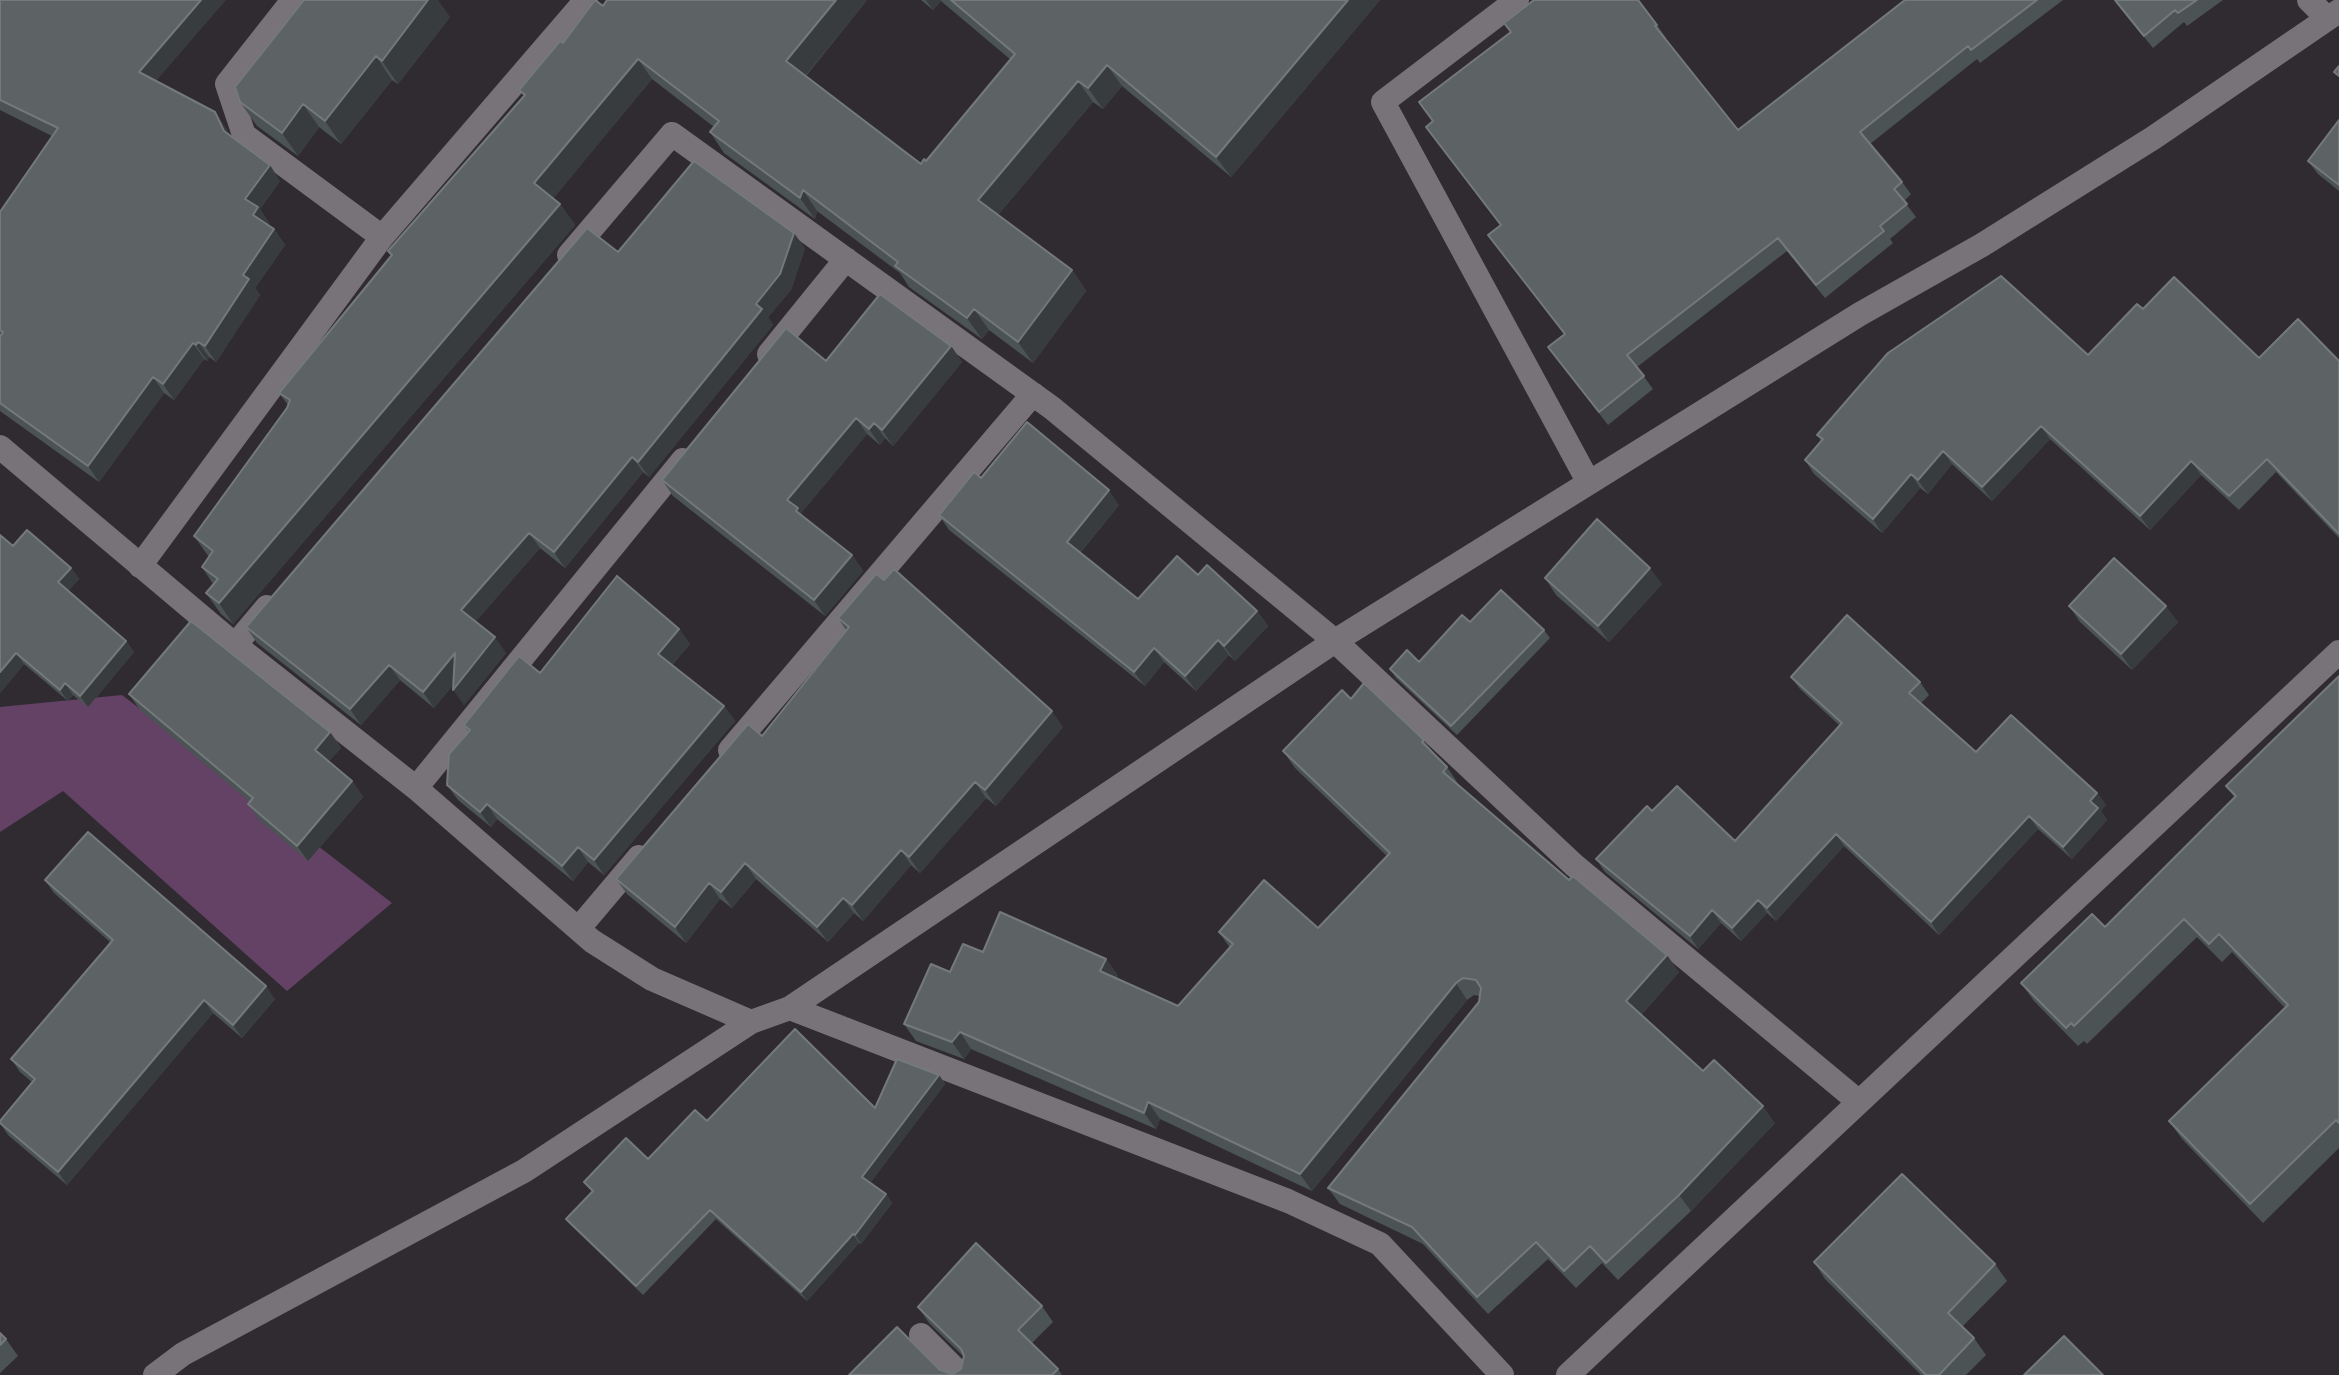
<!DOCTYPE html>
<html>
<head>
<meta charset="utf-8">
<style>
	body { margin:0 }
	canvas { display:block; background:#302b31 }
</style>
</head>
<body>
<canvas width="2339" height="1375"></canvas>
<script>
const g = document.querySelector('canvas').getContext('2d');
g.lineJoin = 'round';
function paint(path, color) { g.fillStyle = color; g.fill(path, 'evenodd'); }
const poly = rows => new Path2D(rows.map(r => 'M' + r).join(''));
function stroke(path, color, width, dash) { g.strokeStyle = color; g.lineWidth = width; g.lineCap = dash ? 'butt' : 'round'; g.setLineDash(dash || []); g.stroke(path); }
paint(poly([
	[122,695,392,903,287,991,63,791,0,832,0,707]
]), '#634266');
stroke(poly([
	[293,0,227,84,244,135,382,237],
	[1517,0,1383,102,1589,483],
	[2309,0,2327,18],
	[569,255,672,134,1052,408,1335,641,1574,865,1859,1102],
	[769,354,846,259],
	[0,447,235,645,416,788,592,941,652,979,751,1022],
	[140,566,382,237,586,0],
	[235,645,267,607],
	[730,750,1033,394],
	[416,788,683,460],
	[579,928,639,857],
	[790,1008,1288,1201,1380,1244,1502,1375],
	[921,1335,961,1375],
	[155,1375,183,1354,524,1171,751,1022,790,1008,1335,641,1860,314,1982,245,2153,138,2339,11],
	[1568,1375,2339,652]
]), '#787279', 24);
paint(poly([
	[0,0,156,81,226,128,229,135,280,181,260,209,269,223,267,225,274,229,285,245,255,288,260,295,216,362,209,357,207,361,204,359,174,400,164,393,99,482,0,411,0,212,52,136,0,110],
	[607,0,867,0,806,76,921,164,926,161,1011,60,941,1,933,10,921,0,1380,0,1231,177,1122,86,1103,109,1093,102,998,215,1072,270,1086,291,1033,363,989,330,982,339,909,287,900,273,817,211,815,219,724,153,710,132,714,127,652,79,553,198,560,204,575,225,233,624,221,614,206,593,213,584,202,567,209,557,194,536,288,405,279,393,391,256,388,251,524,96,519,90,563,43,603,6],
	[1905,0,2063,0,1980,63,1977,59,1870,144,1902,182,1911,194,1904,201,1916,217,1890,239,1893,243,1825,298,1787,251,1637,367,1653,389,1608,425,1548,347,1564,334,1488,235,1500,225,1426,127,1433,121,1657,25,1666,38,1665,39,1738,130],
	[2114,0,2223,0,2187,26,2184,22,2153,48],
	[450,17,398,84,392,80,341,144,319,127,298,156,257,126,240,102],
	[2339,120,2339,191,2318,174,2308,161],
	[805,248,791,290,768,317,773,325,649,477,643,472,565,568,540,548,475,622,506,653,464,705,453,685,434,708,400,680,361,725,257,643,246,627],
	[2143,309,2259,358,2339,361,2339,538,2276,472,2239,510,2201,475,2150,530,2050,439,1992,501,1952,464,1928,494,1920,488,1882,533,1814,474,1805,460,1821,441,1817,435,2088,355],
	[951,346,962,362,893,446,885,438,880,445,867,434,801,513,804,517,852,555,863,571,825,616,673,496,662,480,826,361],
	[981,478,1119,505,1080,553,1138,599,1198,575,1257,611,1268,626,1235,661,1229,655,1196,691,1164,662,1145,686,949,530,939,515],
	[0,535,13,546,71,568,79,579,68,591,126,641,134,652,88,707,73,695,68,701,24,664,0,693],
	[1545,578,1662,584,1609,642,1556,595],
	[2069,606,2178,622,2132,670,2080,622],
	[838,618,1063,727,996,806,986,798,920,873,911,865,863,921,854,913,828,942,756,879,732,908,720,899,686,943,627,894,616,879,762,736,846,630],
	[1470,622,1544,630,1550,638,1457,735,1396,678,1390,669,1419,662],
	[679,629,690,644,672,665,724,706,735,721,604,875,588,862,573,881,497,819,491,827,458,800,447,785,469,732,464,725,540,673],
	[2339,676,2339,1148,2263,1223,2182,1139,2169,1121,2285,1008,2232,952,2222,962,2197,937,2087,1044,2084,1041,2078,1046,2034,1001,2021,983,2105,927,2235,798,2226,786],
	[1791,677,1920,682,1929,695,1921,703,1976,752,2097,793,2106,805,2101,811,2107,820,2072,859,2038,829,1939,935,1844,846,1776,921,1767,913,1741,941,1721,923,1698,949,1605,872,1596,859,1652,811,1735,841,1839,725,1800,689],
	[129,694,330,732,341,748,329,761,352,781,363,797,308,861,259,820,248,804,250,802,140,710],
	[1351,699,1424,740,1436,756,1447,767,1459,785,1569,880,1679,972,1641,1015,1703,1071,1775,1123,1691,1211,1618,1280,1602,1263,1576,1288,1548,1259,1488,1314,1423,1244,1340,1204,1328,1188,1479,1002,1480,996,1474,995,1467,1000,1312,1191,1160,1119,1156,1129,971,1049,964,1059,916,1041,904,1024,950,972,983,952,1106,959,1118,976,1116,979,1178,1006,1230,948,1219,932,1318,928,1387,856,1295,768,1283,751],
	[45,880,275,999,242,1038,213,1013,67,1185,8,1135,0,1123,32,1082,20,1072,11,1059,110,942,54,893],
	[939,1075,945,1084,870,1183,886,1194,892,1203,861,1244,859,1243,807,1301,716,1219,643,1295,573,1227,566,1219,592,1192,584,1182,648,1159,707,1121,875,1108],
	[1814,1262,1995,1264,2007,1281,1962,1327,1974,1338,1986,1355,1966,1375,1921,1375,1825,1279],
	[1042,1306,1053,1322,1032,1343,1058,1369,1062,1375,849,1375,940,1370,953,1374,961,1369,964,1357,929,1323,918,1307],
	[0,1333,6,1339,18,1356,0,1373]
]), '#4b5354');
paint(poly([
	[201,0,226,0,150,88,139,72],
	[428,0,438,0,450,17,398,84,382,61],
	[836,0,867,0,801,81,786,61],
	[926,0,941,0,941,1,933,10],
	[1348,0,1380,0,1231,177,1216,157],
	[376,56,392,80,341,144,325,121],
	[638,59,652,79,549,204,534,183],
	[1107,65,1122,86,1103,109,1088,88],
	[1078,81,1093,102,993,221,978,200],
	[303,104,319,127,298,156,282,133],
	[215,112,226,128,235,147,224,131],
	[270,165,280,181,260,209,269,223,264,231,253,215,245,199],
	[803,190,817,211,815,219,800,198],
	[560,204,575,225,233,624,219,603],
	[274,229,285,245,255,288,260,295,216,362,205,346,243,275],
	[794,233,805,248,791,290,768,317,773,325,649,477,638,462,756,304],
	[1072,270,1086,291,1033,363,1018,342],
	[974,309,989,330,982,339,967,318],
	[198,342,209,357,207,361,196,345],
	[193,343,204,359,174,400,163,384],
	[951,346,962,362,893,446,882,430],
	[153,377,164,393,99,482,88,466],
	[856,418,867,434,801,513,809,524,807,526,787,500],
	[874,423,885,438,880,445,869,429],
	[2041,426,2050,439,1992,501,1982,487],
	[1943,451,1952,464,1928,494,1918,480],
	[632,457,643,472,565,568,554,552],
	[2191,461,2201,475,2150,530,2140,516],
	[1911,474,1920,488,1882,533,1873,519],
	[1109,490,1119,505,1077,556,1067,542],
	[529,533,540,548,472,626,461,610],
	[852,555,863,571,825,616,814,600],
	[71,568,79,579,66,594,58,582],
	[1650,568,1662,584,1609,642,1598,626],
	[2166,606,2178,622,2132,670,2121,654],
	[1257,611,1268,626,1235,661,1224,646],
	[679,629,690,644,668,669,658,654],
	[495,637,506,653,464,705,453,690],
	[1218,640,1229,655,1196,691,1185,676],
	[126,641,134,652,88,707,80,696],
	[1154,648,1164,662,1145,686,1134,672],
	[16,653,24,664,0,693,0,672],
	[455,653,466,669,434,708,423,692],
	[389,665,400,680,361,725,350,709],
	[65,683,73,695,68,701,60,690],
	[724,706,735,721,604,875,594,860],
	[1052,711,1063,727,996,806,985,790],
	[330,732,341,748,326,765,315,750],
	[352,781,363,797,308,861,297,846],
	[975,782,986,798,920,873,909,857],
	[2097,793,2106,805,2101,811,2107,820,2072,859,2063,847,2090,801],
	[487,804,497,819,491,827,480,812],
	[2029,816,2038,829,1939,935,1931,922],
	[1836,834,1844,846,1776,921,1767,908],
	[578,847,588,862,573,881,562,866],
	[901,850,911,865,863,921,852,905],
	[745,863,756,879,732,908,721,892],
	[709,883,720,899,686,943,675,927],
	[843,898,854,913,828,942,817,927],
	[1758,900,1767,913,1741,941,1732,928],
	[1712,910,1721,923,1698,949,1690,936],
	[1667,955,1679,972,1638,1018,1626,1001],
	[1106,959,1118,976,1112,988,1100,971],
	[1456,983,1467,1000,1312,1191,1300,1174],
	[266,986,275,999,242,1038,233,1025],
	[204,1000,213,1013,67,1185,58,1172],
	[960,1032,971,1049,964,1059,952,1042],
	[939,1075,945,1084,868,1186,862,1177],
	[1148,1102,1160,1119,1156,1129,1144,1113],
	[1763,1106,1775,1123,1691,1211,1679,1195],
	[886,1194,892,1203,861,1244,855,1235],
	[853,1234,859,1243,807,1301,801,1292]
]), '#383c3f');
const building = poly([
	[0,0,201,0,139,72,215,112,224,131,270,165,245,199,258,207,253,215,274,229,243,275,249,279,205,346,198,342,196,345,193,343,163,384,153,377,88,466,0,403,0,337,3,332,0,330,0,212,58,128,0,100,0,0],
	[304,0,428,0,382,61,376,56,325,121,303,104,282,133,240,102,235,87,304,0],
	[595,0,603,6,607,0,836,0,786,61,921,164,924,159,926,161,1015,54,951,0,1348,0,1216,157,1107,65,1088,88,1078,81,978,200,1072,270,1018,342,974,309,967,318,895,266,898,262,803,190,800,198,710,132,719,121,638,59,534,183,560,204,219,603,206,593,218,579,202,567,213,551,194,536,287,408,290,400,279,393,392,255,388,251,525,95,519,90,560,41,563,43,595,0],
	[1534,0,1638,0,1657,25,1655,26,1738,130,1905,0,2037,0,1971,50,1968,46,1860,132,1902,182,1894,189,1907,204,1880,226,1884,231,1816,285,1778,238,1627,355,1644,376,1599,412,1548,347,1565,334,1488,235,1501,225,1426,127,1433,121,1419,102,1511,32,1504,23,1534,0],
	[2115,0,2197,0,2178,13,2175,10,2144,36,2115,0],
	[2339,66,2339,76,2334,72,2339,66],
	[2339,120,2339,185,2308,161,2339,120],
	[694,161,794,233,780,274,756,304,762,309,638,462,632,457,554,552,529,533,461,610,495,637,453,690,455,653,423,692,389,665,350,709,246,627,587,228,618,252,694,161],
	[2001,276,2088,355,2137,304,2143,309,2174,277,2259,358,2298,319,2339,361,2339,534,2267,459,2229,496,2191,461,2140,516,2041,426,1982,487,1943,451,1918,480,1911,474,1873,519,1805,460,1823,439,1817,435,1888,353,2001,276],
	[880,294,951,346,882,430,874,423,869,429,856,418,787,500,798,508,796,511,852,555,814,600,662,480,786,328,826,361,880,294],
	[1027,422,1109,490,1067,542,1138,599,1177,556,1198,575,1207,565,1257,611,1224,646,1218,640,1185,676,1154,648,1134,672,939,515,974,472,981,478,1027,422],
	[1597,519,1650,568,1598,626,1545,578,1597,519],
	[27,530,71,568,58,582,126,641,80,696,65,683,60,690,16,653,0,672,0,535,13,546,27,530],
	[2114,558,2166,606,2121,654,2069,606,2114,558],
	[894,569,1052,711,985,790,975,782,909,857,901,850,852,905,843,898,817,927,745,863,721,892,709,883,675,927,616,879,748,724,762,736,849,627,838,618,876,574,884,580,894,569],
	[617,576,679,629,658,654,724,706,594,860,578,847,562,866,487,804,480,812,447,785,449,754,470,730,464,725,519,656,540,673,617,576],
	[1501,590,1544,630,1451,726,1390,669,1407,650,1419,662,1462,615,1470,622,1501,590],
	[1847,615,1920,682,1909,693,1976,752,2011,715,2097,793,2090,801,2098,808,2063,847,2029,816,1931,922,1836,834,1767,908,1758,900,1732,928,1712,910,1690,936,1596,859,1647,806,1652,811,1677,786,1735,841,1842,723,1791,677,1847,615],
	[191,621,330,732,315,750,352,781,297,846,248,804,253,798,129,694,191,621],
	[2339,676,2339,1123,2336,1120,2250,1204,2169,1121,2288,1005,2219,934,2209,944,2184,919,2074,1026,2071,1023,2066,1028,2021,983,2092,914,2105,927,2236,796,2226,786,2339,676],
	[1364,683,1424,740,1422,742,1447,767,1443,772,1569,880,1573,876,1667,955,1626,1001,1703,1071,1714,1060,1763,1106,1679,1195,1606,1263,1590,1246,1564,1271,1536,1242,1477,1297,1412,1227,1328,1188,1479,1002,1481,988,1476,980,1463,978,1456,983,1300,1174,1148,1102,1144,1113,960,1032,952,1042,904,1024,931,964,950,972,963,944,983,952,1000,912,1106,959,1100,971,1178,1006,1233,944,1219,932,1264,880,1318,928,1390,853,1283,751,1342,690,1351,699,1364,683],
	[88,832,266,986,233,1025,204,1000,58,1172,0,1123,0,1121,35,1079,11,1059,113,940,45,880,88,832],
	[795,1029,875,1108,897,1059,939,1075,862,1177,886,1194,855,1235,853,1234,801,1292,710,1210,636,1286,566,1219,593,1191,584,1182,626,1138,648,1159,695,1110,707,1121,795,1029],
	[1902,1174,1995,1264,1948,1313,1974,1338,1939,1375,1926,1375,1814,1262,1902,1174],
	[976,1243,1042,1306,1018,1330,1058,1369,1052,1375,849,1375,897,1327,940,1370,953,1374,961,1369,964,1356,961,1349,918,1307,976,1243],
	[0,1333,6,1339,0,1345,0,1333],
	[2064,1336,2103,1375,2024,1375,2064,1336]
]);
paint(building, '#5d6365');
stroke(building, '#74797b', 2);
</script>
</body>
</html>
